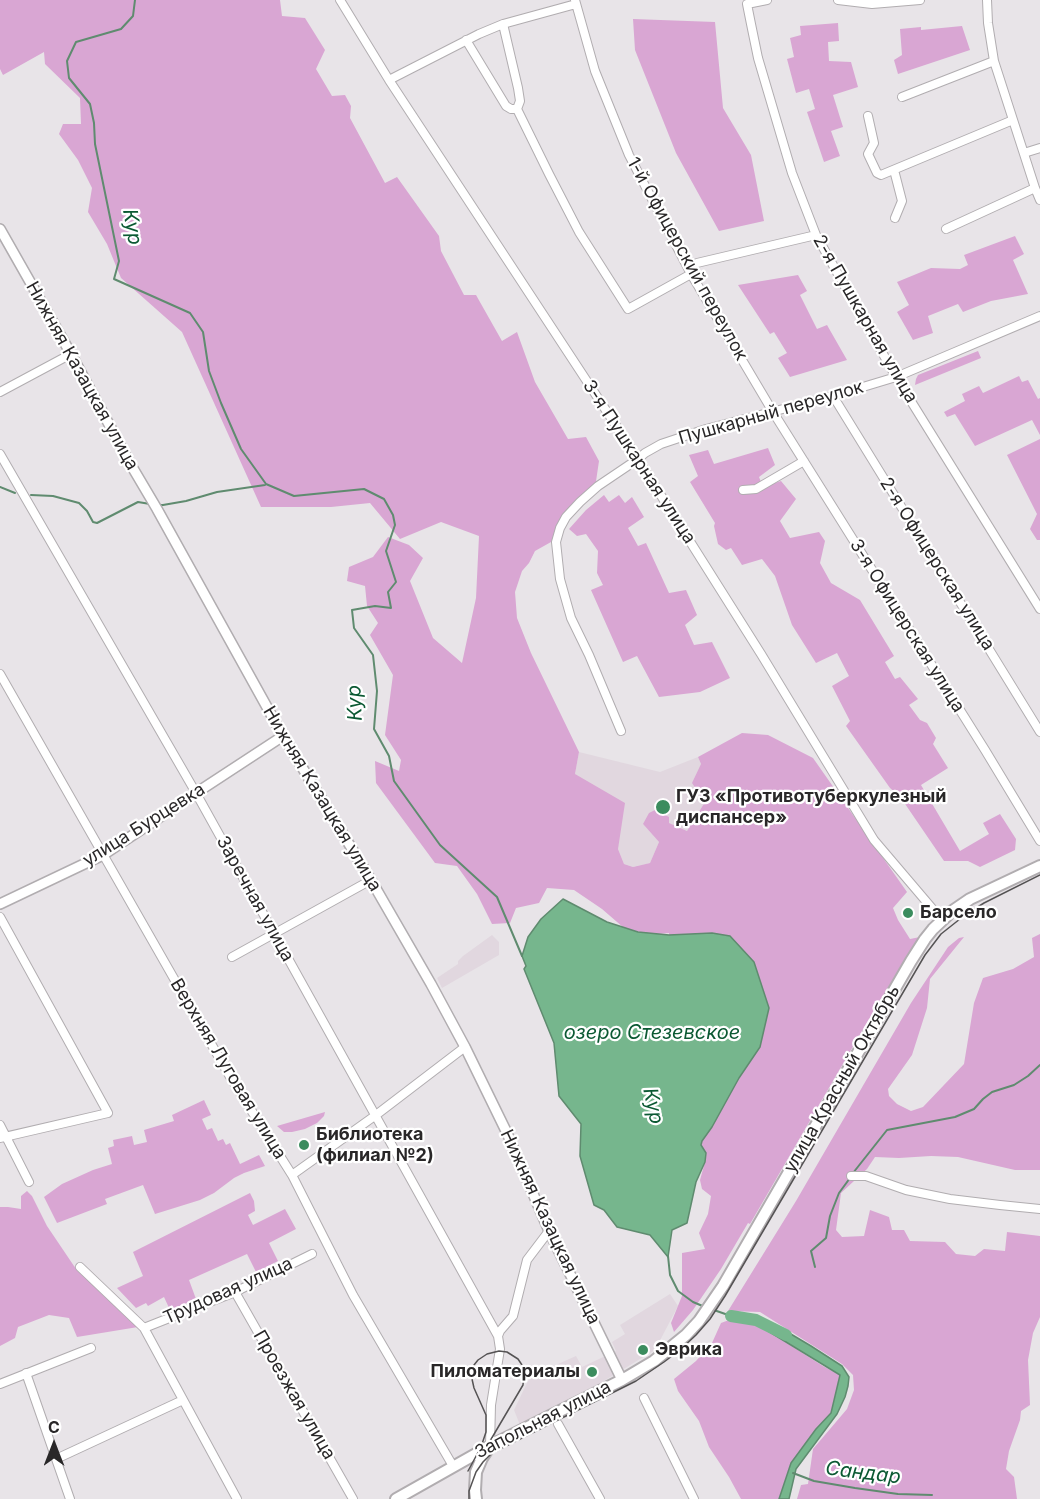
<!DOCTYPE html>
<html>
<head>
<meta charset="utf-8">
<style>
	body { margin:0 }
	#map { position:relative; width:1040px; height:1499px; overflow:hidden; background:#e8e4e8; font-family:Inter,sans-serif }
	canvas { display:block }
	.north { position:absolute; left:24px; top:1415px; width:60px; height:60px; -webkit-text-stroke:4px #fff; paint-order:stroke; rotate:0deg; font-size:16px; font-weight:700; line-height:24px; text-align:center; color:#292728 }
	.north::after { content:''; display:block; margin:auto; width:21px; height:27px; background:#292728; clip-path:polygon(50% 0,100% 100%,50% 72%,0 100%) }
</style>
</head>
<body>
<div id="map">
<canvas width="1040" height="1499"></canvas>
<div class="north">С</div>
</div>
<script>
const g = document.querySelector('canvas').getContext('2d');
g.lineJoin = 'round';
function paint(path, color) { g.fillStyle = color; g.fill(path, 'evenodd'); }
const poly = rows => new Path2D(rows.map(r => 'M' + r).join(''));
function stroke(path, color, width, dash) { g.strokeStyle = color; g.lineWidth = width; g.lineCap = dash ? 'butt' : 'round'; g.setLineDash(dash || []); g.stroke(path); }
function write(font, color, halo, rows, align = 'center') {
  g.font = font + ' Inter,sans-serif'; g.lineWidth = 4.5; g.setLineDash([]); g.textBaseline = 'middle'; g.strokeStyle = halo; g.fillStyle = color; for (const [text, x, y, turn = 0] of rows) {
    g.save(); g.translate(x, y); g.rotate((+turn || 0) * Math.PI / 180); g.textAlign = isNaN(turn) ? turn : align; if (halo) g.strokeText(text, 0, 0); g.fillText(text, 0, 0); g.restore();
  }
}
paint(poly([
	[579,752,660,772,698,757,701,764,705,802,687,831,668,823,643,824,659,842,650,863,633,867,624,864,618,849,575,774],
	[492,935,499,942,499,955,442,988,437,978,458,964,458,961,463,956],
	[670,1294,678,1306,655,1350,592,1388,520,1425,514,1410,528,1381,540,1372,576,1356,582,1367,616,1351,612,1342,625,1334,620,1325]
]), '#e1d7df');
paint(poly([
	[0,0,280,0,282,16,305,18,325,50,316,69,332,96,345,95,351,106,350,118,385,183,397,177,439,236,441,251,464,295,476,295,502,341,517,332,535,382,568,439,586,437,599,461,595,488,557,529,551,542,535,551,529,563,522,571,515,592,517,618,531,653,579,752,575,774,625,803,618,849,624,864,633,867,650,863,659,842,643,824,649,813,655,810,669,817,669,823,687,831,705,802,692,783,701,764,698,757,742,733,768,735,813,758,907,892,893,908,898,920,910,939,920,937,862,1031,750,1224,748,1223,721,1269,693,1310,674,1332,671,1323,682,1296,682,1253,705,1249,699,1233,708,1214,711,1196,702,1189,700,1180,705,1162,706,1153,701,1145,702,1141,712,1127,739,1078,760,1047,769,1008,754,962,669,935,669,933,649,935,624,928,602,909,574,890,547,888,539,903,516,908,510,923,492,924,477,894,457,866,435,863,376,783,375,761,399,771,401,760,385,735,393,675,370,635,378,623,367,606,365,586,347,581,349,567,373,557,388,537,409,545,423,558,410,581,433,638,462,663,476,598,479,536,441,522,400,539,370,503,331,507,261,507,182,332,121,278,107,244,88,212,92,188,78,160,59,134,63,124,81,124,80,98,45,64,44,52,3,75,0,69],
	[633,19,715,22,723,108,751,155,764,221,719,231,676,153,635,50],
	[838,23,839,41,828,42,829,61,851,62,858,87,833,95,843,127,831,131,840,156,824,162,807,112,815,109,809,89,796,93,787,59,794,57,790,38,801,35,800,26],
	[962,26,970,50,898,74,894,60,902,55,900,29,921,27,921,30],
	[1015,236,1024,254,1013,260,1028,294,991,301,963,312,958,304,928,316,933,333,913,340,897,312,909,305,897,282,931,268,960,269,968,265,964,255],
	[798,275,807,291,800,295,817,329,827,325,847,360,790,377,778,358,787,353,774,332,770,334,738,285],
	[978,351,981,358,915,385,916,379,918,375],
	[1019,376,1022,382,1028,380,1038,399,1040,398,1040,435,1032,420,975,446,955,414,947,417,944,412,965,401,962,394,979,386,983,393],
	[1040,439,1040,540,1037,540,1030,529,1037,514,1007,455],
	[768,448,775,465,759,477,763,487,781,481,796,499,780,521,790,538,819,532,825,541,820,563,831,583,860,600,894,656,885,662,895,679,900,677,918,699,909,705,920,720,927,723,936,738,933,744,948,768,921,785,960,851,989,834,983,823,1000,814,1016,839,1015,850,980,867,968,861,944,861,901,798,890,788,846,726,850,721,832,686,849,676,837,653,816,663,792,625,775,576,762,559,742,565,731,548,726,550,718,544,714,526,715,523,690,482,698,476,689,455,708,450,714,464],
	[604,495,609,502,619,495,625,503,632,497,644,517,628,528,638,546,646,543,669,593,686,590,697,615,685,625,694,645,712,642,730,678,700,692,659,697,637,656,623,662,591,590,603,585,597,573,598,551,586,534,577,536,569,529,586,510],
	[1040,934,1040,1170,1015,1170,958,1157,931,1156,899,1158,875,1157,867,1169,841,1193,836,1230,842,1237,864,1236,870,1210,889,1217,892,1230,904,1230,910,1241,945,1242,956,1254,975,1256,984,1249,1005,1251,1007,1232,1040,1236,1040,1317,1033,1333,1028,1360,1030,1405,1021,1411,1020,1420,1009,1451,1006,1469,1014,1477,1017,1499,797,1499,801,1485,808,1484,813,1449,847,1409,854,1390,853,1375,842,1364,760,1312,728,1311,796,1201,911,1003,948,947,959,938,964,937,930,979,927,1008,912,1055,888,1089,889,1096,897,1104,911,1111,923,1107,964,1064,974,1003,983,978,1013,969,1034,957,1032,938],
	[204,1100,211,1115,202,1119,207,1130,212,1128,218,1141,223,1139,226,1145,230,1143,240,1164,259,1155,265,1166,244,1173,234,1178,214,1193,200,1200,155,1214,143,1185,105,1199,107,1204,57,1223,44,1197,62,1184,93,1170,112,1164,108,1148,114,1146,113,1140,132,1136,134,1145,147,1142,144,1130,174,1121,172,1115],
	[325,1112,324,1116,317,1123,305,1129,292,1132,284,1132,277,1126],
	[27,1191,32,1196,47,1226,74,1266,138,1327,77,1337,69,1318,49,1315,18,1327,15,1338,0,1346,0,1207,8,1207,21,1209,21,1196],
	[250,1193,254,1201,255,1211,248,1215,253,1225,285,1209,296,1229,269,1243,278,1261,256,1272,247,1254,189,1280,196,1299,170,1310,164,1297,148,1306,146,1303,136,1308,117,1288,143,1276,133,1252],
	[729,1320,755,1324,768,1331,823,1366,840,1375,831,1413,816,1429,791,1463,779,1499,741,1499,729,1477,709,1447,699,1421,678,1391,674,1379,696,1361,712,1343,721,1323]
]), '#d9a6d3');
const water = poly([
	[563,899,607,922,638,932,669,935,712,933,730,936,754,962,769,1008,760,1047,739,1078,712,1127,702,1141,701,1145,706,1153,705,1162,696,1182,687,1223,672,1230,668,1257,650,1235,617,1227,604,1210,594,1205,580,1156,581,1124,559,1096,554,1043,524,969,526,966,522,956,528,937,541,919,563,899],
	[774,1324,811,1346,842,1366,849,1377,848,1386,845,1397,837,1414,796,1469,789,1499,779,1499,791,1463,816,1429,831,1413,840,1375,768,1331,774,1324]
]);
paint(water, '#76b68d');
stroke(water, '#5f8b6f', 1.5);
stroke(poly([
	[135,0,133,16,121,29,76,42,67,61,69,78,90,104,94,123,95,144,119,261,114,279,190,313,203,332,209,371,221,403,241,449,266,484,294,496,364,489,384,499,393,515,395,525,386,551,396,582,388,592,391,608,375,606,352,610,354,628,373,655,377,691,374,729,389,756,394,781,440,845,497,897,522,956],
	[0,487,15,493],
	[31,495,53,496,79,503,87,511,93,522,97,523,138,502,150,504],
	[159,505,163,505,186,501,217,492,265,485],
	[853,1173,887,1130,955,1117,974,1109,983,1099,992,1092,1014,1085,1028,1076,1040,1065],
	[668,1256,670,1275,678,1291,693,1302,705,1307],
	[815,1267,811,1251,826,1238,830,1216,839,1193,850,1178],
	[711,1309,731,1316],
	[793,1473,814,1481,855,1488,898,1494,932,1495]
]), '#5f8b6f', 2);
stroke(poly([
	[731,1316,756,1320,786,1335]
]), '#76b68d', 12);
const minor = poly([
	[340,0,389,80,638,459,761,654,874,840,942,920],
	[575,0,595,71,629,155,691,274,773,412,985,750,1040,841],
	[767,0,747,4,751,24,758,58,792,173,816,235,896,377,1040,609],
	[838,0,872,4,920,0],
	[987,0,988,23,994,61,1035,188,1040,200],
	[503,24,518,88,520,101,517,109,549,174,579,232,628,309,691,274],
	[466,40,506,106,511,109,517,109],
	[389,80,479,34,503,24,576,4],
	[902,97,994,61],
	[868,116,874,143,868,154,877,173,881,175,1013,120],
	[1024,153,1040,148],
	[894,170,902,201,895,218],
	[946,229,1035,188],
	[688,268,697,263,816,235],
	[0,392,71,354],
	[833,396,1040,732],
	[0,454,196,793,498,1336,500,1349,491,1405,490,1446],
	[743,490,756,489,804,461],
	[0,674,229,1075,292,1175,353,1295,453,1466],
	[621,731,589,655,571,618,560,579,556,542,560,528,566,517,580,502,598,486,638,459,645,453,661,444,706,429,833,396,896,377,1040,316],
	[0,917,108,1113,0,1138],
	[232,957,371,880],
	[0,1125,29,1182],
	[292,1175,376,1115,465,1047],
	[851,1176,866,1176,906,1190,950,1199,1000,1205,1040,1209],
	[80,1267,144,1328,237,1499],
	[235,1292,353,1499],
	[144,1328,235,1292,312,1254],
	[498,1336,500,1331,513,1316,527,1260,549,1231],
	[26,1373,70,1499],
	[0,1384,91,1348],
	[644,1398,694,1499],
	[558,1424,600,1499],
	[56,1459,183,1400]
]);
const tertiary = poly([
	[0,229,71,354,131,465,157,509,283,736,371,880,431,984,465,1047,507,1133,549,1231,622,1380],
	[0,904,103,855,196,793,283,736]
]);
const secondary = poly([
	[396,1499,490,1446,622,1380,654,1361,686,1335,699,1321,723,1286,911,961,925,939,933,929,951,912,970,899,1040,866],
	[476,1499,475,1490,476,1472,482,1458,488,1449]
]);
stroke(minor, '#b1adb0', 10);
stroke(tertiary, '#b1adb0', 12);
stroke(secondary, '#b1adb0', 14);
stroke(minor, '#fff', 8);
stroke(tertiary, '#fff', 9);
stroke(secondary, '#fff', 10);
stroke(poly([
	[468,1471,481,1447,486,1432,486,1415,474,1388,472,1379,474,1365,478,1360,487,1354,499,1351,507,1352,518,1359,522,1365,524,1372,523,1385,480,1458],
	[469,1499,469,1491,476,1472,483,1462,492,1453,636,1381,664,1362,680,1350,696,1335,710,1319,725,1296,925,955,941,934,965,915,984,903,1040,875]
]), '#555354', 1.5);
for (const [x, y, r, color] of [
	[663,807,8,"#3b8c5e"],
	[908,913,6,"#3b8c5e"],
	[304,1145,6,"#3b8c5e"],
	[643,1350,6,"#3b8c5e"],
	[592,1372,6,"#3b8c5e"]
]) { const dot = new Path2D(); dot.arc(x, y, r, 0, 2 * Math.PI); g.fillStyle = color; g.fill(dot); stroke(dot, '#fff', 2); }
write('18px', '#292728', '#fff', [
	["1-й Офицерский переулок",687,259,61],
	["2-я Пушкарная улица",865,319,60],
	["Нижняя Казацкая улица",82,376,61],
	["Пушкарный переулок",771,413,-16],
	["3-я Пушкарная улица",639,462,57],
	["2-я Офицерская улица",937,564,58],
	["3-я Офицерская улица",907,626,58],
	["Нижняя Казацкая улица",322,799,59],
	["улица Бурцевка",144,825,-32],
	["Заречная улица",255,899,61],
	["Верхняя Луговая улица",228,1069,59],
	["улица Красный Октябрь",842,1079,-60],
	["Нижняя Казацкая улица",550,1227,65],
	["Трудовая улица",228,1291,-24],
	["Проезжая улица",294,1395,60],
	["Запольная улица",543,1420,-27]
]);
write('bold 18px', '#292728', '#fff', [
	["ГУЗ «Противотуберкулезный",676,797],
	["диспансер»",676,818],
	["Барсело",920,913],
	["Библиотека",316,1135],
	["(филиал №2)",316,1156],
	["Эврика",655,1350],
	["Пиломатериалы",580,1372,"right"]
], 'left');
write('italic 20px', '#0b5933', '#fff', [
	["Кур",132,227,80],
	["Кур",355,703,-92],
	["озеро Стезевское",652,1033],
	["Кур",653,1106,78],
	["Сандар",863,1473,7]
]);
</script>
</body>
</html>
